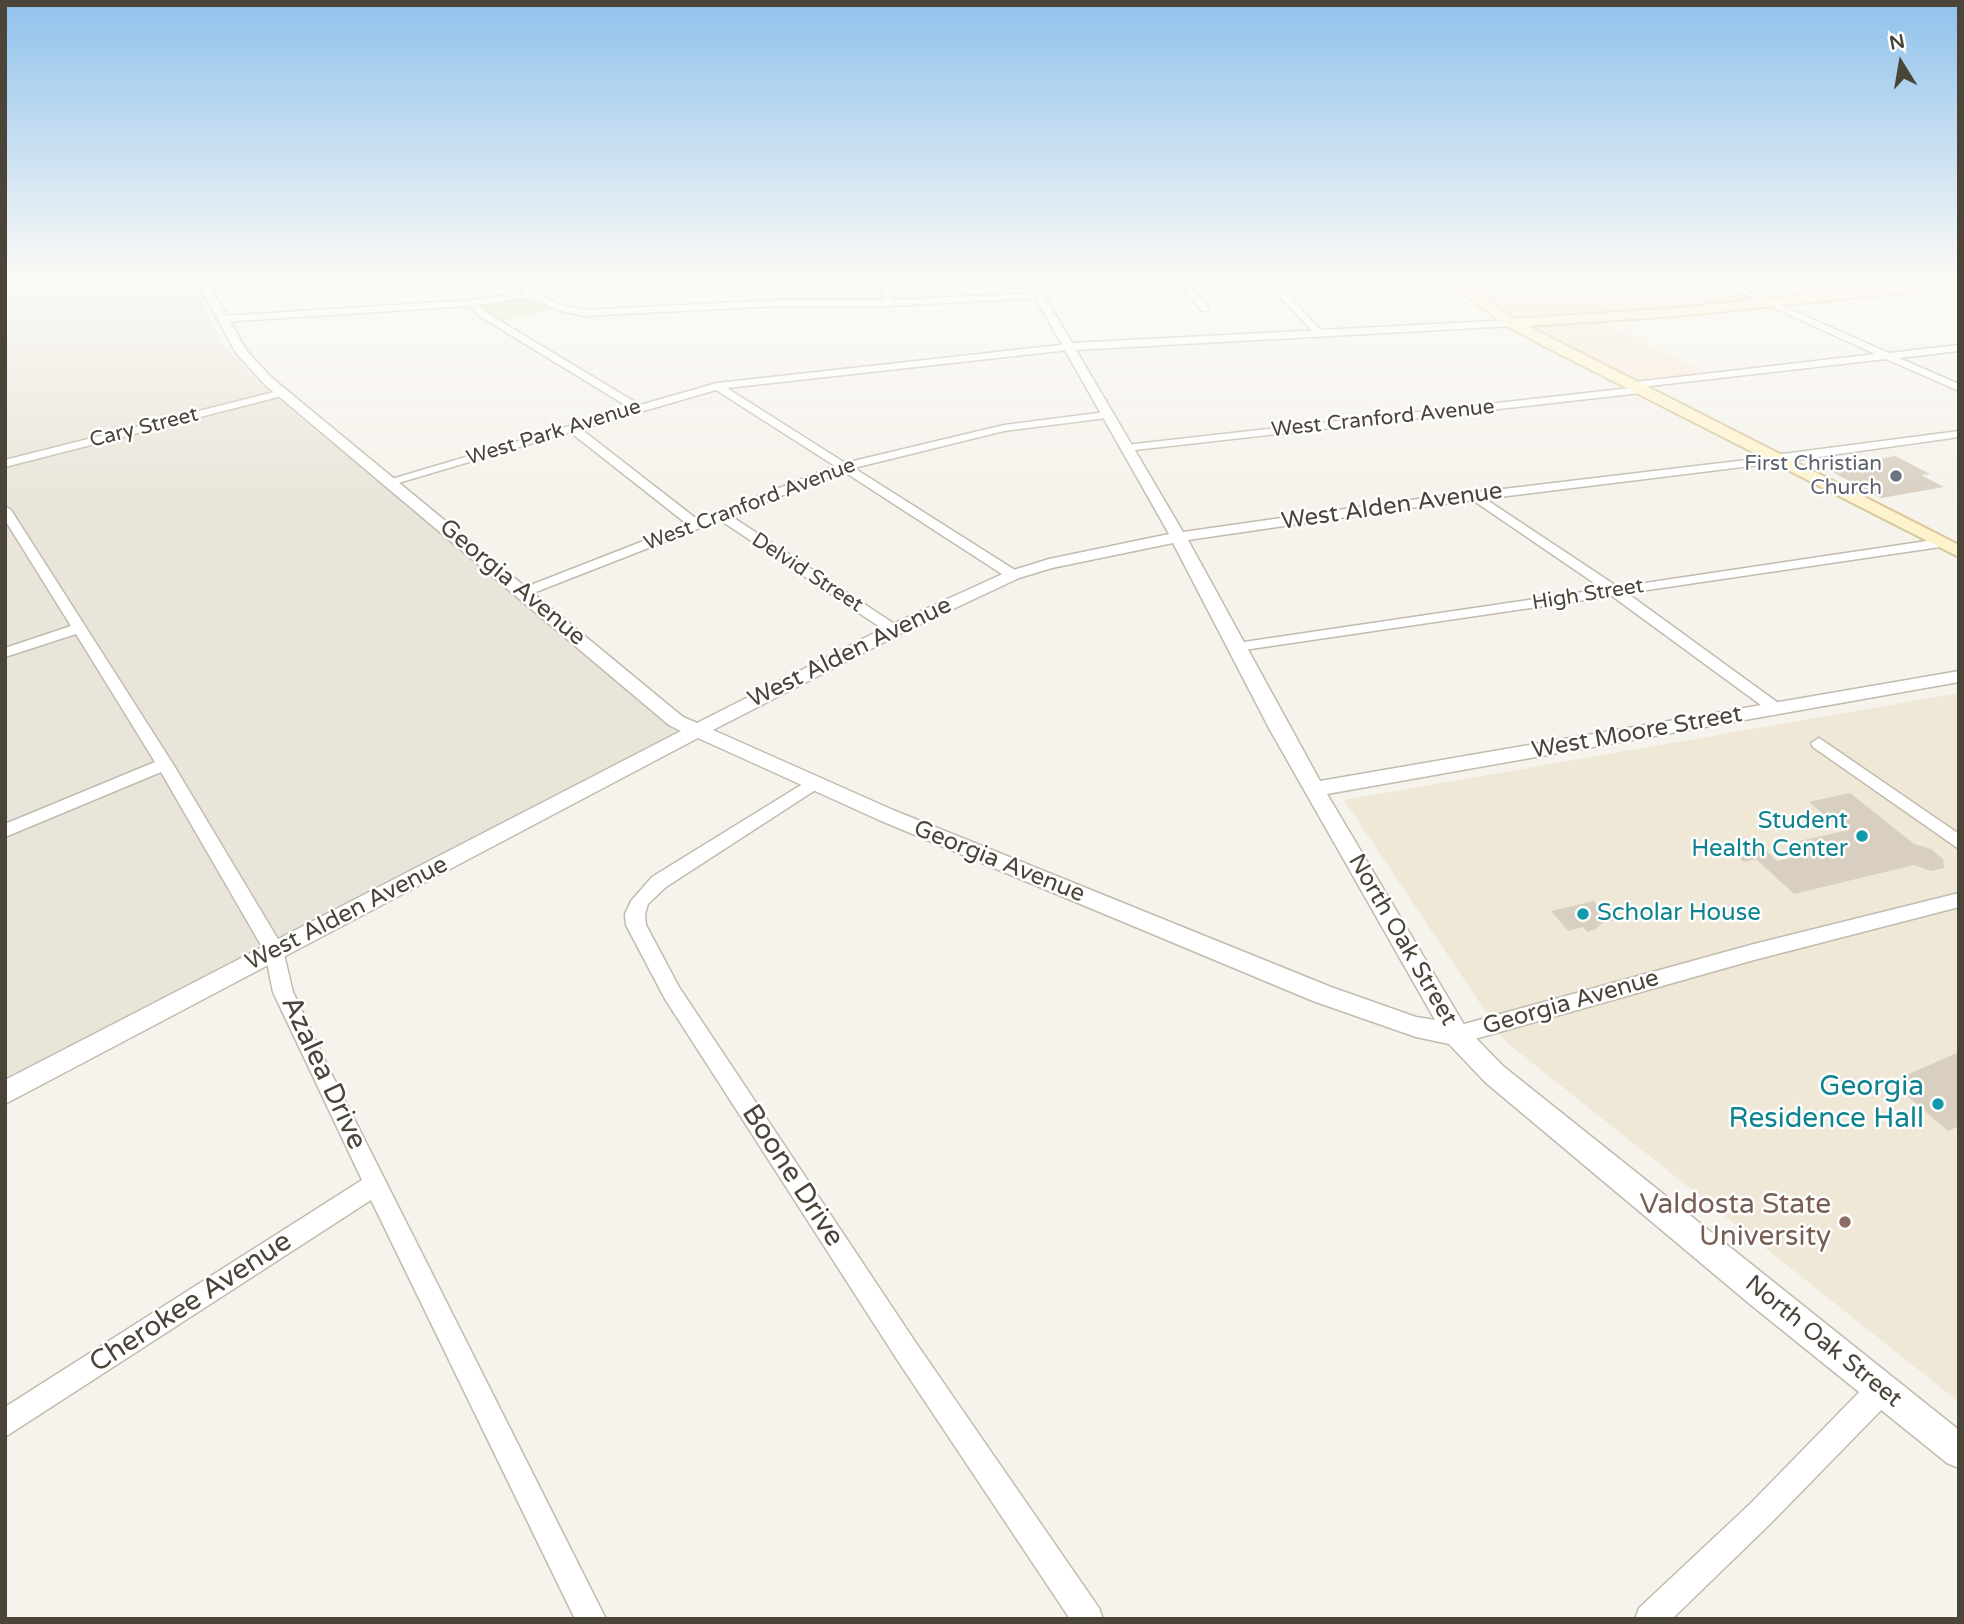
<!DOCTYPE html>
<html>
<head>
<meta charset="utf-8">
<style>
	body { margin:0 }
	#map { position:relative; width:1964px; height:1624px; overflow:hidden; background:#f6f3ec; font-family:"Varela Round",sans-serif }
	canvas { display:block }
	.frame { position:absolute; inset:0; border:7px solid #4b4439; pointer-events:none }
	.north { position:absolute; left:1866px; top:28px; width:70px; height:70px; -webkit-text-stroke:5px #fff; paint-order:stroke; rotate:349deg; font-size:19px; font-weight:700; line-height:28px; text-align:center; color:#4b4439 }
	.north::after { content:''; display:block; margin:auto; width:24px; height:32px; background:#4b4439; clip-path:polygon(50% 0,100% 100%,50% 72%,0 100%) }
</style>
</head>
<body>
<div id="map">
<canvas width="1964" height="1624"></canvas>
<div class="frame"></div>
<div class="north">N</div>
</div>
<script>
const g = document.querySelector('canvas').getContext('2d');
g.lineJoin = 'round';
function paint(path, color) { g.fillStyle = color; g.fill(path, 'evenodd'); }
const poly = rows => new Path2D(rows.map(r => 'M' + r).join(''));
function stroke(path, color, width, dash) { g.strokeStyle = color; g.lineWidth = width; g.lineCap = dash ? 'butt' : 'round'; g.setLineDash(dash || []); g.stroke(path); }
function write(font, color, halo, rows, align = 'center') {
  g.font = font + ' "Varela Round",sans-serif'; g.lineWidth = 5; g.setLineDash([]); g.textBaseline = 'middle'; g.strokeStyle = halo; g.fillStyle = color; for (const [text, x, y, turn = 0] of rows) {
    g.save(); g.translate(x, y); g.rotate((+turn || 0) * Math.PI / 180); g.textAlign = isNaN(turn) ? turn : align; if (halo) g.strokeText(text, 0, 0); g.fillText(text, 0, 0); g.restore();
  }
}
paint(poly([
	[5,276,190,276,223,345,259,383,680,733,5,1082]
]), '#eae5da');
paint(poly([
	[1456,276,1847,276,1877,289,1590,316,1705,372,1642,382,1530,326]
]), '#f7ead8');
paint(poly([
	[1959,693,1959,1402,1506,1042,1344,800]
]), '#efe8d6');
paint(poly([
	[531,296,557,309,498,322,476,308,484,304]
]), '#d2eab5');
paint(poly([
	[1895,456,1930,474,1921,475,1944,487,1881,498,1827,469],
	[1850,793,1914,844,1931,849,1943,859,1944,868,1931,871,1914,865,1794,894,1756,859,1744,862,1732,851,1760,845,1777,861,1808,854,1795,842,1844,831,1809,802],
	[1594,901,1601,909,1606,908,1617,920,1602,923,1596,929,1587,932,1583,927,1568,931,1551,911],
	[1959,1052,1959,1126,1948,1131,1891,1082]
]), '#d8cfc1');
const minor = poly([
	[510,276,519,276,535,292,560,305,584,310,779,300,884,300,876,276,884,276,893,300,1041,293,1042,295,1038,298,889,306,779,306,584,316,554,309,531,297,479,305,487,313,640,405,717,383,1069,344,1074,347,1069,350,727,388,845,463,1004,425,1106,412,1111,415,1106,418,1004,431,854,468,1018,572,1018,578,1008,578,843,471,731,516,899,627,901,630,899,633,889,633,720,520,523,597,516,593,518,590,687,524,570,432,395,484,385,481,630,408,481,317,469,306,222,322,217,319,222,316,474,300,525,292,510,276],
	[716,390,835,466,698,520,581,429,716,390],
	[1112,276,1157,276,1153,279,1032,287,1028,284,1032,281,1112,276],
	[1169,276,1179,276,1186,280,1208,307,1208,311,1202,311,1180,284,1169,276],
	[1261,276,1270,276,1322,331,1322,335,1316,335,1261,276],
	[1704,276,1715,276,1889,353,1959,345,1959,351,1899,358,1959,384,1959,391,1886,359,1641,387,1646,390,1641,393,1126,451,1120,448,1126,445,1630,388,1626,385,1627,383,1875,354,1704,276],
	[1837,276,1849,276,1881,291,1874,293,1837,276],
	[282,390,287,393,286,395,5,467,5,460,282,390],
	[1959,431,1959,437,1775,463,1769,459,1775,455,1959,431],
	[1475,492,1618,587,1940,539,1947,543,1940,547,1627,593,1781,705,1783,708,1781,711,1775,713,1769,711,1612,596,1237,651,1230,647,1237,643,1603,589,1471,499,1469,496,1475,492],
	[5,506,11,510,173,764,282,946,293,992,329,1069,606,1619,575,1619,371,1200,5,1437,5,1407,362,1180,273,992,265,952,161,772,5,837,5,824,155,762,76,634,5,657,5,648,71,626,5,520,5,506],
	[1819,738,1959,834,1959,849,1813,747,1811,743,1819,738],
	[814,777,823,783,820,787,666,887,648,904,645,914,646,925,679,987,916,1343,1099,1608,1103,1619,1070,1619,898,1361,665,999,626,925,625,914,631,901,652,877,814,777],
	[1959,893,1959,907,1754,960,1457,1044,1450,1041,1446,1035,1450,1029,1457,1026,1754,944,1959,893],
	[1881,1376,1891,1380,1895,1390,1891,1400,1771,1523,1672,1619,1635,1619,1639,1608,1751,1503,1871,1380,1881,1376]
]);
const tertiary = poly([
	[194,276,204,276,247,351,272,378,683,717,697,723,888,626,1007,572,1049,559,1169,534,1023,276,1033,276,1072,343,1512,320,1518,323,1512,326,1076,350,1183,532,1394,502,1780,456,1780,462,1775,463,1394,510,1188,540,1320,781,1959,671,1959,682,1327,794,1466,1028,1503,1066,1959,1430,1959,1468,1947,1463,1751,1305,1485,1082,1449,1044,1416,1037,1313,1001,879,820,698,738,5,1104,5,1080,681,731,669,725,264,384,236,353,194,276],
	[1173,543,1270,730,1435,1020,1416,1017,1331,987,893,810,713,730,900,634,1019,578,1052,568,1173,543]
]);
const secondary = poly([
	[1438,276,1452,276,1515,319,1677,308,1959,279,1959,287,1677,316,1528,326,1959,545,1959,557,1544,346,1507,326,1438,276]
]);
stroke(minor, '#c2bbae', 3);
stroke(tertiary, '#c2bbae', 3);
stroke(secondary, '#d6c79b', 4);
paint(minor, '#fff');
paint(tertiary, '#fff');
paint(secondary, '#fff3cd');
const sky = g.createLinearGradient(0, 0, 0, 503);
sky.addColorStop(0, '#8fc1ec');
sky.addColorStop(0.55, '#fbfaf6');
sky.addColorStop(1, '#fbfaf600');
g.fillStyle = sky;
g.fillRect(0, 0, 1964, 503);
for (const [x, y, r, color] of [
	[1896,476,7,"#6b7280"],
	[1862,836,7,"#0f9aa8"],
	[1583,914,7,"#0f9aa8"],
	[1938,1104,7,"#0f9aa8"],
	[1845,1222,7,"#8d6e63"]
]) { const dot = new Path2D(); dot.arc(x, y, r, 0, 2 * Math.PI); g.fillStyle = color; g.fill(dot); stroke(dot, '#fff', 2.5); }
write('21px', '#4b4439', '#fff', [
	["West Cranford Avenue",1383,419,-6],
	["Cary Street",144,428,-14],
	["West Park Avenue",554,433,-17],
	["West Cranford Avenue",750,505,-21],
	["Delvid Street",807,573,33],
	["High Street",1588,595,-9]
]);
write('21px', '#5b616d', '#fff', [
	["First Christian",1882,464],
	["Church",1882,488]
], 'right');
write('24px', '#4b4439', '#fff', [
	["West Alden Avenue",1392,507,-8],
	["Georgia Avenue",512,583,40],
	["West Alden Avenue",850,653,-26],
	["West Moore Street",1637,733,-10],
	["Georgia Avenue",999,862,22],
	["West Alden Avenue",347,914,-27],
	["North Oak Street",1402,940,60],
	["Georgia Avenue",1571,1003,-16],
	["North Oak Street",1823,1342,39]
]);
write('24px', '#0d838f', '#fff', [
	["Student",1848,822],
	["Health Center",1848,850],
	["Scholar House",1597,914,"left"]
], 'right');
write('28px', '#4b4439', '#fff', [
	["Azalea Drive",323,1073,65],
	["Boone Drive",792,1176,57],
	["Cherokee Avenue",191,1303,-33]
]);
write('28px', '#0d838f', '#fff', [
	["Georgia",1924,1088],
	["Residence Hall",1924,1120]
], 'right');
write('28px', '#785e54', '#fff', [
	["Valdosta State",1831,1206],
	["University",1831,1238]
], 'right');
</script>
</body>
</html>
